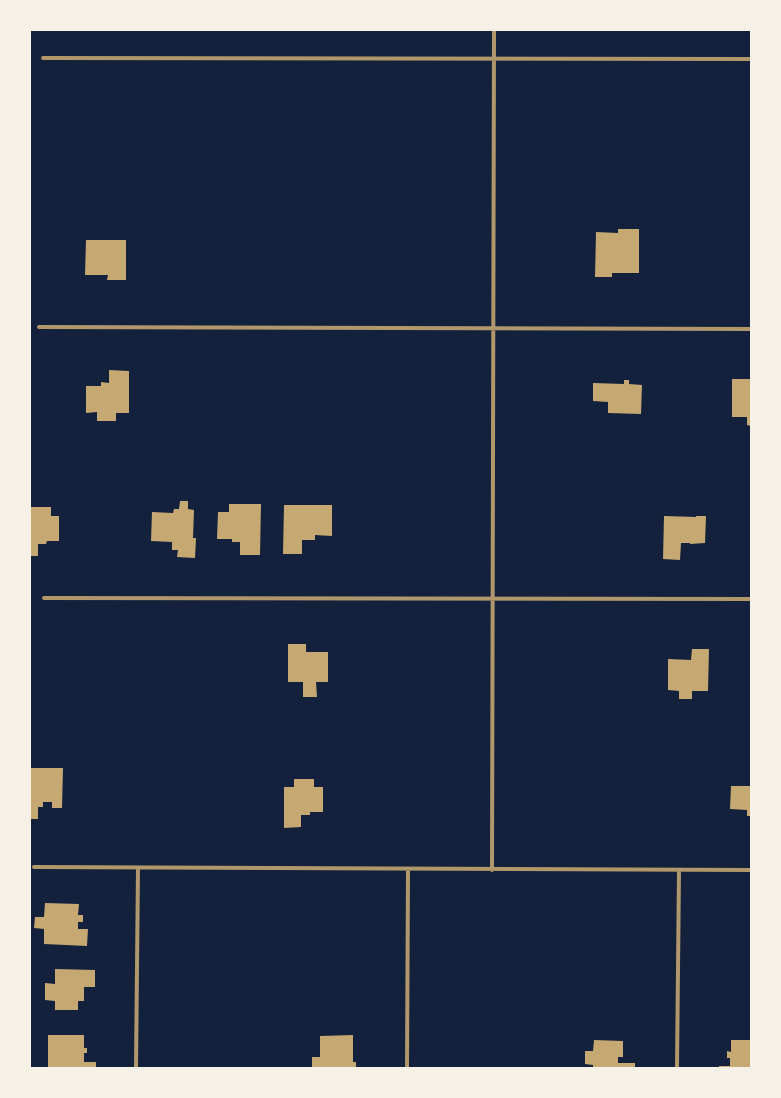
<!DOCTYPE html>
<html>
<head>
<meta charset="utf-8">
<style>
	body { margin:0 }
	#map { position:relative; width:781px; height:1098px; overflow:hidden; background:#14213d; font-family:Raleway,sans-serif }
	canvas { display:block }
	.frame { position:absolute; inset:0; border:31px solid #f6f1e7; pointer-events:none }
</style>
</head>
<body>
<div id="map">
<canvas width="781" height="1098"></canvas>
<div class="frame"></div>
</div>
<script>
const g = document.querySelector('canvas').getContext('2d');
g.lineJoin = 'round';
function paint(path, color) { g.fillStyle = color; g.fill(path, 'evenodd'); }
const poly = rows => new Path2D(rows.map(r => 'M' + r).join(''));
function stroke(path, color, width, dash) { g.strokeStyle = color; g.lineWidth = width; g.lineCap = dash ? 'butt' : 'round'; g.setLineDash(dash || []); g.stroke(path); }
paint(poly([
	[618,229,639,229,639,273,612,273,612,277,595,277,596,232,618,233],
	[86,240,126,240,126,280,107,280,108,275,85,275],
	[109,370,129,371,129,413,116,413,116,421,97,421,97,412,86,413,86,386,101,386,101,382,109,383],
	[732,379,750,379,750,387,751,387,751,426,747,425,747,417,732,417],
	[624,380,629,380,629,384,642,385,641,414,608,413,608,402,593,401,593,383,624,384],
	[180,501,188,501,188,509,194,510,193,538,196,538,195,558,177,557,178,550,172,550,172,542,151,541,152,512,173,513,174,509,179,509],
	[229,504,261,504,260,555,240,555,240,542,232,542,232,539,217,539,218,512,229,512],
	[284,505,332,505,332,536,315,535,315,540,302,540,302,554,283,554],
	[31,507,51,507,51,516,59,516,59,541,47,541,46,544,38,544,38,556,30,556],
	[664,516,696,517,696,516,706,516,705,543,690,544,690,543,681,543,680,560,663,559],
	[288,644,306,644,306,652,328,652,328,682,316,682,317,697,303,697,303,682,288,682],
	[692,649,709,649,708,691,692,691,692,699,679,699,679,691,668,690,668,659,691,660],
	[30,768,63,768,62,808,52,808,52,802,43,802,43,807,38,807,38,819,30,819],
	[294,779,314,779,314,787,323,787,323,812,310,812,310,815,301,815,301,827,284,828,284,787,294,787],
	[731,786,751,786,751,816,747,816,747,810,730,809],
	[45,903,79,904,78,915,83,915,83,922,78,922,78,929,88,929,87,946,44,944,44,929,34,928,35,917,44,917],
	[55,969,95,970,95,987,84,987,84,1001,78,1001,78,1010,55,1010,55,1001,45,1000,45,983,55,984],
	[48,1035,84,1035,84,1048,87,1048,87,1053,84,1053,84,1062,96,1062,96,1068,48,1068],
	[353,1035,353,1062,356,1062,356,1068,312,1068,312,1057,320,1057,320,1036],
	[594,1040,623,1041,623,1057,618,1057,618,1063,635,1063,635,1068,593,1068,593,1065,585,1064,585,1051,593,1051],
	[731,1040,751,1040,751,1068,719,1068,719,1066,730,1066,730,1058,727,1058,727,1051,731,1052]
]), '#c6a872');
stroke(poly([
	[43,58,751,59],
	[39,327,751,329],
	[44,598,751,599],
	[34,867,751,870],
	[492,870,494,30],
	[136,1068,138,868],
	[407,1068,408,870],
	[677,1068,679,870]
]), '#b1986c', 4);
</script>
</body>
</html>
